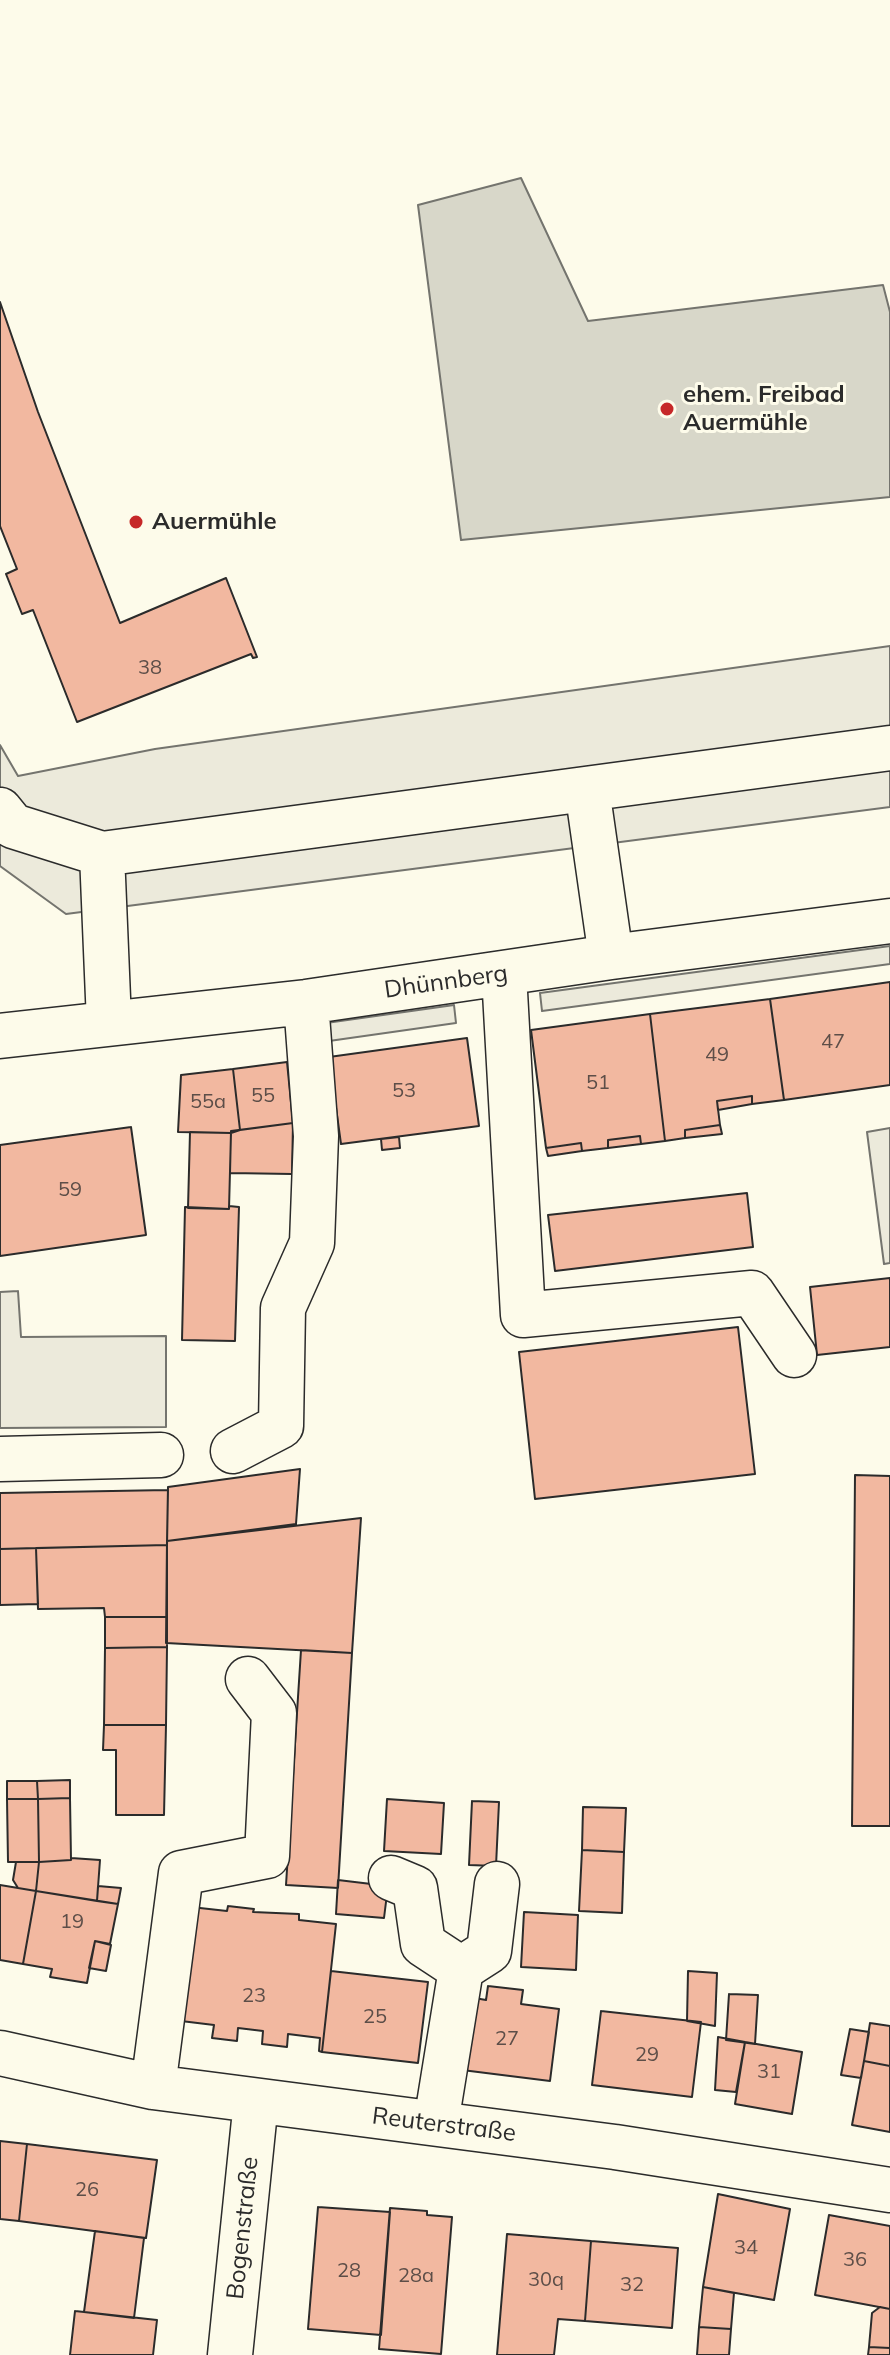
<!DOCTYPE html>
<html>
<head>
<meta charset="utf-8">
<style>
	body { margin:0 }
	canvas { display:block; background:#fdfbea }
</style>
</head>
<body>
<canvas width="890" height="2355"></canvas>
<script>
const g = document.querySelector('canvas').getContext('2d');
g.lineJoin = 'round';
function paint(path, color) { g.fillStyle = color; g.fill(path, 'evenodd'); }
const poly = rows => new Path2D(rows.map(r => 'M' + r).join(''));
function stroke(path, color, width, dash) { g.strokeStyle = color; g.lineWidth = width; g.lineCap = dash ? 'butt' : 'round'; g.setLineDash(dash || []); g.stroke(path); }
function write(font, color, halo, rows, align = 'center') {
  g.font = font + ' Mulish,sans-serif'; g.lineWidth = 6; g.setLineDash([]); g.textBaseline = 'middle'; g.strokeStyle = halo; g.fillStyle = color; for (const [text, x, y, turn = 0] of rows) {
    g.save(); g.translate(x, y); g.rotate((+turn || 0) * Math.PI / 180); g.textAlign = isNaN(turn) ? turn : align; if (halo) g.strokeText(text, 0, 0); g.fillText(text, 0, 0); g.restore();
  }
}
const parking = poly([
	[890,646,890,807,66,914,0,866,0,745,18,776,155,749,890,646],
	[890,946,890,964,542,1011,540,993,890,946],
	[454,1005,456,1023,322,1042,319,1024,454,1005],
	[890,1128,890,1263,884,1264,867,1132,890,1128],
	[18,1291,21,1337,166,1336,166,1427,0,1428,0,1292,18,1291]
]);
paint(parking, '#eceadb');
stroke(parking, '#74746e', 2);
const water = poly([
	[521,178,588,321,883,285,890,312,890,497,461,540,418,205,521,178]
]);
paint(water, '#d8d7c9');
stroke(water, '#74746e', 2);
const building = poly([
	[0,302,38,412,120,623,226,578,257,657,253,658,251,654,77,722,33,610,22,614,6,574,17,569,0,526,0,302],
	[890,982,890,1085,784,1100,770,999,890,982],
	[770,999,784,1100,752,1104,752,1096,717,1101,720,1125,685,1130,685,1138,665,1141,650,1014,770,999],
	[650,1014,665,1141,641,1144,640,1136,608,1140,608,1148,582,1151,581,1143,546,1148,531,1030,650,1014],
	[467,1038,479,1126,341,1144,329,1057,467,1038],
	[287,1062,293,1123,240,1130,233,1069,287,1062],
	[233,1069,240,1130,231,1133,178,1132,181,1075,233,1069],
	[752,1096,752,1104,718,1110,717,1101,752,1096],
	[293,1123,292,1174,230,1173,231,1131,293,1123],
	[720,1125,722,1134,685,1138,685,1130,720,1125],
	[131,1127,146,1235,0,1256,0,1145,131,1127],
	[190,1132,231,1133,229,1209,188,1208,190,1132],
	[640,1136,641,1144,608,1148,608,1140,640,1136],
	[399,1137,400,1148,382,1150,381,1139,399,1137],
	[581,1143,582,1151,548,1156,546,1148,581,1143],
	[747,1193,753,1247,555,1271,548,1215,747,1193],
	[229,1206,239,1207,235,1341,182,1340,185,1207,229,1209,229,1206],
	[890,1278,890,1347,817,1355,810,1287,890,1278],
	[738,1327,755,1474,535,1499,519,1352,738,1327],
	[300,1469,296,1524,167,1541,168,1487,300,1469],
	[855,1475,890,1476,890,1826,852,1826,855,1475],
	[168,1490,167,1545,0,1549,0,1493,168,1490],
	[361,1518,352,1653,166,1643,167,1541,361,1518],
	[167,1545,167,1617,105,1617,104,1608,38,1609,36,1548,167,1545],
	[36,1548,38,1604,0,1605,0,1549,36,1548],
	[105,1617,167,1617,167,1647,105,1648,105,1617],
	[167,1647,166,1725,104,1725,105,1648,167,1647],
	[301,1650,352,1653,338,1888,286,1885,301,1650],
	[104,1725,166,1725,164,1815,116,1815,116,1750,103,1750,104,1725],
	[70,1780,70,1798,38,1799,37,1781,70,1780],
	[7,1781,37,1781,38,1799,7,1799,7,1781],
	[70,1798,71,1860,39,1862,38,1799,70,1798],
	[7,1799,38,1799,39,1862,8,1862,7,1799],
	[387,1799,444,1803,441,1854,384,1851,387,1799],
	[472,1801,499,1802,496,1866,469,1865,472,1801],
	[583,1807,626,1808,624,1852,582,1850,583,1807],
	[582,1850,624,1852,622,1913,579,1911,582,1850],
	[71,1858,100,1860,97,1901,36,1891,39,1862,71,1860,71,1858],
	[16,1862,39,1862,36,1891,18,1888,13,1880,16,1862],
	[338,1880,388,1886,384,1918,336,1914,338,1880],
	[0,1885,36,1891,23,1964,0,1960,0,1885],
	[98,1886,121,1888,118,1904,97,1901,98,1886],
	[36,1891,118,1904,110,1944,95,1941,87,1983,50,1977,52,1969,23,1964,36,1891],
	[228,1906,254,1909,253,1912,299,1914,299,1920,336,1924,322,2052,319,2051,320,2038,288,2034,287,2047,262,2044,263,2031,238,2028,237,2041,212,2038,214,2025,181,2021,191,1907,227,1911,228,1906],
	[524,1912,578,1915,576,1970,521,1967,524,1912],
	[95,1941,111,1945,106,1971,89,1968,95,1941],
	[331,1971,428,1982,418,2063,322,2052,331,1971],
	[688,1971,717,1973,715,2026,687,2021,688,1971],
	[488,1986,523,1990,521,2004,559,2009,550,2081,454,2069,463,1996,486,2000,488,1986],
	[729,1994,758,1995,755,2044,726,2040,729,1994],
	[601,2011,701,2022,692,2097,592,2085,601,2011],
	[870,2023,890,2026,890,2066,864,2061,870,2023],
	[850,2029,869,2032,861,2078,841,2075,850,2029],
	[718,2037,745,2042,736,2092,715,2090,718,2037],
	[745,2042,802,2052,792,2114,735,2104,745,2042],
	[864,2061,890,2066,890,2132,852,2125,864,2061],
	[0,2141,27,2144,19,2221,0,2219,0,2141],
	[27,2144,157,2160,146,2238,19,2221,27,2144],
	[718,2194,790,2209,774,2300,703,2287,718,2194],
	[318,2207,390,2212,381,2335,308,2329,318,2207],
	[390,2208,427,2211,427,2215,452,2217,441,2354,379,2349,390,2208],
	[829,2215,890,2226,890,2309,815,2295,829,2215],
	[95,2231,144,2238,134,2318,84,2312,95,2231],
	[507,2234,591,2241,585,2321,558,2319,554,2355,497,2355,507,2234],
	[591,2241,678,2248,672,2328,585,2321,591,2241],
	[703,2287,734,2293,731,2329,699,2327,703,2287],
	[880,2307,890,2309,890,2348,869,2347,872,2313,880,2307],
	[75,2311,157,2320,153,2355,70,2355,75,2311],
	[699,2327,731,2329,729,2355,697,2355,699,2327],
	[869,2347,890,2348,890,2355,868,2355,869,2347]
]);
paint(building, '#f2b8a0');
stroke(building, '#2b2b2b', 2);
const minor = poly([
	[587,789,611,957],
	[0,810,13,826,102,854],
	[504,974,523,1315,752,1293,794,1355],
	[109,1022,102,854,890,748],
	[0,1036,306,1002,611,957,890,921],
	[233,1451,281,1426,283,1308,312,1243,316,1136,306,1002],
	[0,1459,161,1455],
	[391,1878,415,1888,423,1944,461,1969,436,2123],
	[461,1969,489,1951,497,1884],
	[0,2053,153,2087,615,2147,890,2190],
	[153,2087,181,1873,267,1856,274,1713,248,1679],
	[230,2355,256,2101]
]);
stroke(minor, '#2b2b2b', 47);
stroke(minor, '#fdfbea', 44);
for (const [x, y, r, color] of [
	[667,409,8,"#c62828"],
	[136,522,8,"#c62828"]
]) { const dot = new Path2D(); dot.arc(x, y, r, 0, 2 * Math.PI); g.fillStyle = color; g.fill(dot); stroke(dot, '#fdfbea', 3); }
write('20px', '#5d4e48', null, [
	["38",150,668],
	["47",833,1042],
	["49",717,1055],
	["51",598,1083],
	["53",404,1091],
	["55",263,1096],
	["55a",208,1102],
	["59",70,1190],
	["19",72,1922],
	["23",254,1996],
	["25",375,2017],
	["27",507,2039],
	["29",647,2055],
	["31",769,2072],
	["26",87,2190],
	["34",746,2248],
	["36",855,2260],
	["28",349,2271],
	["28a",416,2276],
	["30q",546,2280],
	["32",632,2285]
]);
write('bold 24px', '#2b2b2b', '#fdfbea', [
	["ehem. Freibad",683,395],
	["Auermühle",683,423],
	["Auermühle",152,522]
], 'left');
write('24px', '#2b2b2b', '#fdfbea', [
	["Dhünnberg",446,982,-8],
	["Reuterstraße",444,2125,7],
	["Bogenstraße",243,2228,-84]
]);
</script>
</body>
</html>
